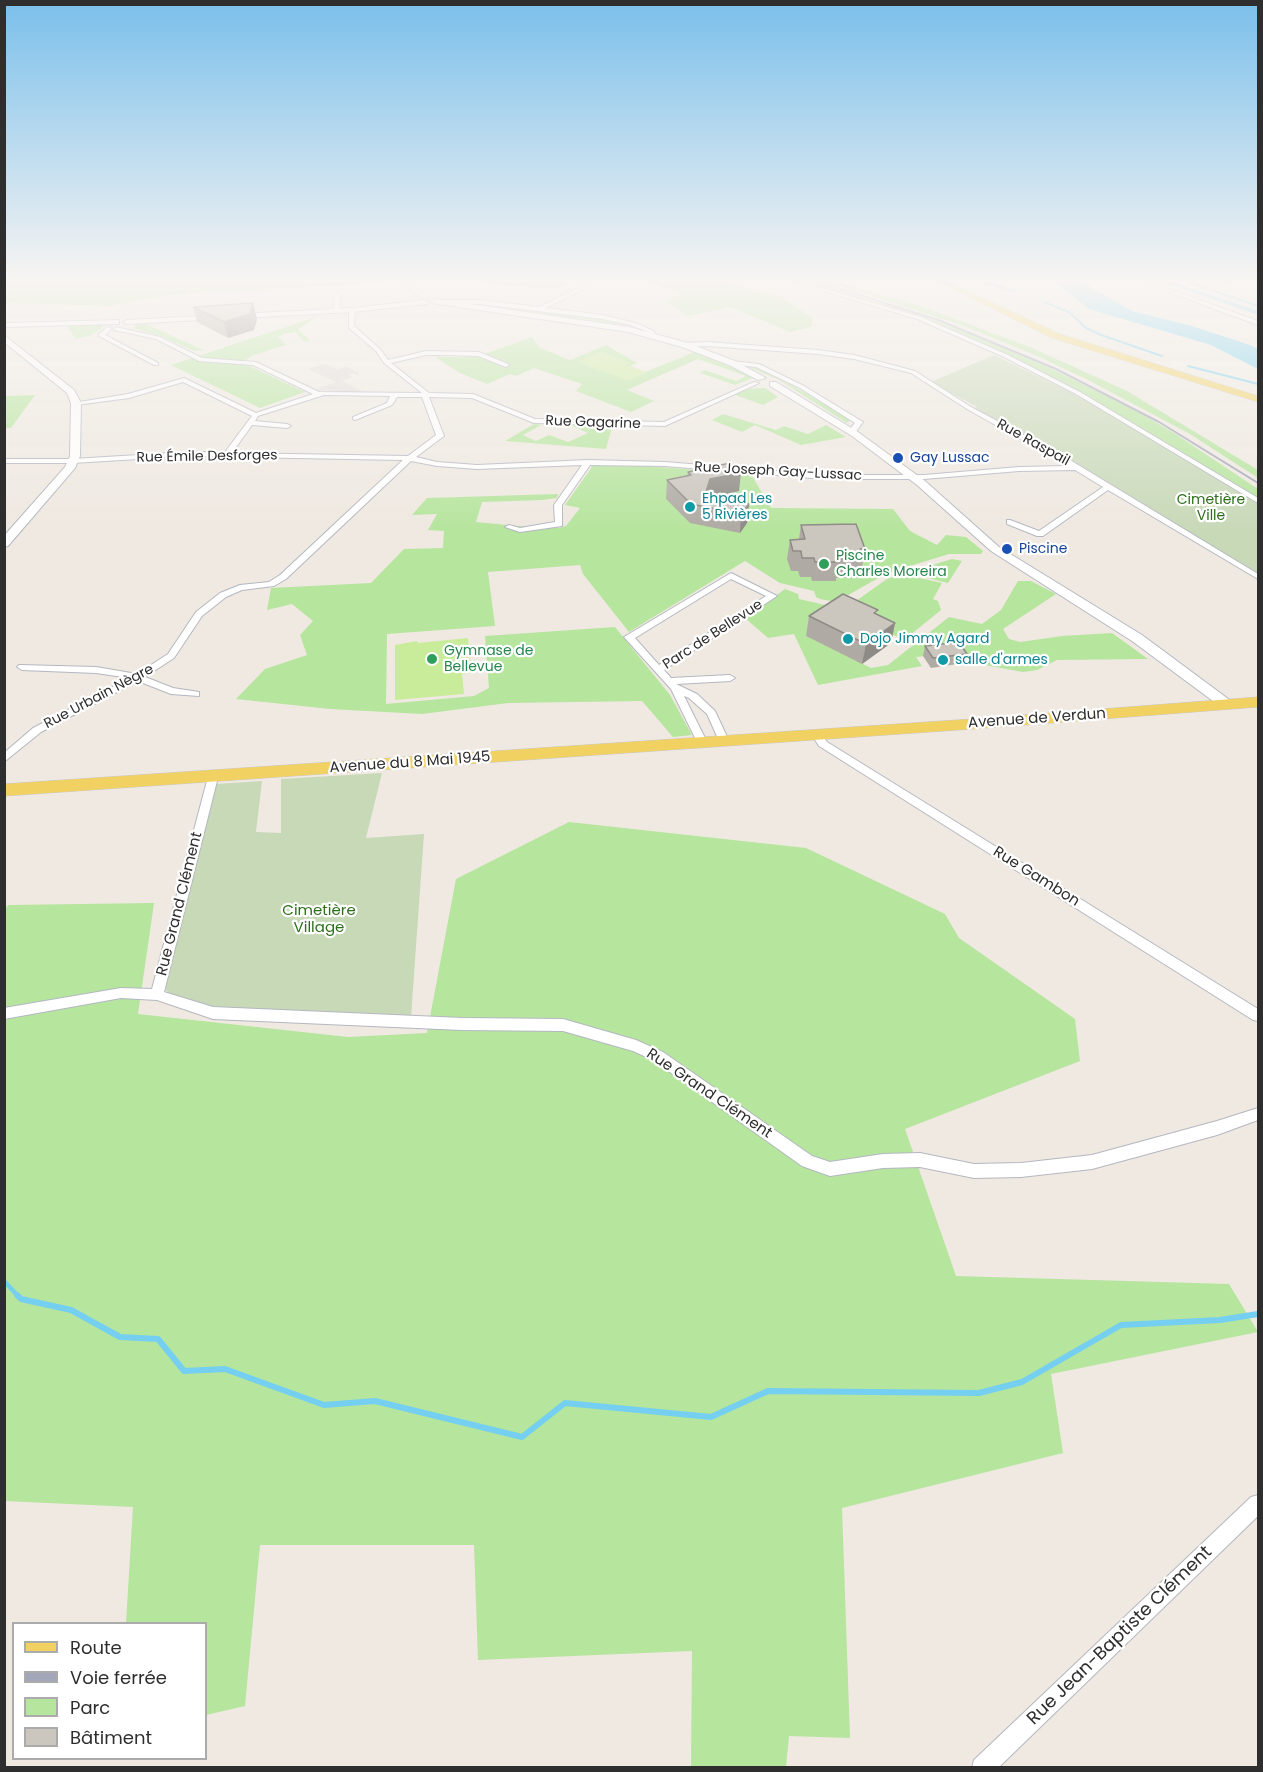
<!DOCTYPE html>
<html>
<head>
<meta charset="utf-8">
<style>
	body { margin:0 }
	#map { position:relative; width:1263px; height:1772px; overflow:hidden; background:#efe9e1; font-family:Poppins,sans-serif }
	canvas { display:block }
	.frame { position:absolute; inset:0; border:6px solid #2e2e2e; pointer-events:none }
	.legend { position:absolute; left:12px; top:1622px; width:195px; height:138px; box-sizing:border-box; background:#fff; border:2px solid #ababab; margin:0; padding:8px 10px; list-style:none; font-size:18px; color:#2e2e2e }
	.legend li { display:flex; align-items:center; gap:12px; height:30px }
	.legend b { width:30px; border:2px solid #ababab }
</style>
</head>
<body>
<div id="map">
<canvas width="1263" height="1772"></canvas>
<div class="frame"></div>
<ul class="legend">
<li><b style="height:8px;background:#f2d163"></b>Route</li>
<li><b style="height:8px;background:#a3a6b8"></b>Voie ferrée</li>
<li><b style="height:16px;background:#b6e59e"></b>Parc</li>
<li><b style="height:16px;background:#cbc7bf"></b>Bâtiment</li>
</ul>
</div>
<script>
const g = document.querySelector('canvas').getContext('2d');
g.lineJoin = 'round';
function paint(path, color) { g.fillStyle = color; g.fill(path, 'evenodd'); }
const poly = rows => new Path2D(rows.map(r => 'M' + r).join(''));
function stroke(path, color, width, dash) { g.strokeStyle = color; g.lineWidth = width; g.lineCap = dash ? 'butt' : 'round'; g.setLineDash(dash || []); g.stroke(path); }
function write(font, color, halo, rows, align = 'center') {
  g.font = font + ' Poppins,sans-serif'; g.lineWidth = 4.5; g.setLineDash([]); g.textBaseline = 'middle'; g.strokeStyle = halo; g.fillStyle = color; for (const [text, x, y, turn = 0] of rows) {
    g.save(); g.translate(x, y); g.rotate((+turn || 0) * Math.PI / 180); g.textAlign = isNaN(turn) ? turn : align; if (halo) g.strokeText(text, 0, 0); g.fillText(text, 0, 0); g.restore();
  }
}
paint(poly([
	[4,282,396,282,168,295,110,306,5,303],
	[472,282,573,282,555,290],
	[647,282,722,282,780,296,813,318,811,327,790,332,730,307,688,316,664,301,681,294],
	[801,282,815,282,949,325,1048,367,1138,412,1174,433,1258,489,1258,498,1084,394,995,349,910,314],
	[828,282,837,282,921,306,1032,348,1127,391,1258,470,1258,478,1190,434,1086,379,1035,355,964,326],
	[459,303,594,317,643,330,597,321],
	[319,316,298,329,310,341,305,342,295,332,284,334,278,337,286,345,251,356,243,363,305,392,260,408,171,365],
	[137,323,143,323,204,350,194,351,163,337,135,329,134,327],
	[97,324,104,326,92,335,76,339,66,325],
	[532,337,540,348,570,360,606,345,637,363,630,366,645,372,695,352,755,377,735,385,700,373,705,370,736,381,746,376,698,359,627,390,654,401,631,412,576,391,582,384,534,368,516,376,510,374,487,384,460,373,435,357,476,357],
	[746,366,757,368,802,391,850,420,847,423,779,380],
	[765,388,778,397,763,405,733,394,744,389],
	[35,395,11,428,5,428,5,396],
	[723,414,776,430,784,426,808,434,826,425,846,437,801,445,755,425,742,432,712,420],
	[534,424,541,425,523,435,536,441,549,435,568,442,588,433,570,425,612,427,606,449,505,441],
	[594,464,645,466,751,474,771,508,893,509,910,531,937,545,946,535,966,537,983,551,981,554,949,554,887,573,836,602,820,599,816,597,814,591,780,583,745,561,629,632,583,574,580,565,488,572,495,626,387,634,386,704,474,696,489,688,485,636,615,627,670,695,692,735,673,737,642,701,508,703,422,714,330,709,236,699,265,669,307,655,300,635,313,621,292,604,267,610,271,588,371,583,404,549,443,548,444,531,428,530,437,514,412,515,427,498,558,494,557,498,542,500,482,502,476,522,518,526,559,528,566,526,580,508,565,505],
	[952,559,962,561,948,583,907,573],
	[901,574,942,583,933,599,938,601,941,610,904,640,834,607,807,636,871,668,888,665,949,617,982,624,1001,610,1018,581,1031,581,1056,594,1003,629,1009,639,1020,642,1062,636,1112,633,1148,659,1057,660,1037,670,1023,672,979,664,952,643,956,653,916,657,922,666,818,685,794,634,768,638,745,618,785,589,798,594,799,599,834,607,853,603,887,579],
	[569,822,806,848,945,914,959,938,1075,1019,1080,1061,905,1129,956,1276,1229,1284,1258,1332,1051,1374,1063,1453,842,1508,850,1738,789,1736,786,1767,691,1767,692,1651,478,1660,474,1545,260,1545,245,1706,206,1715,206,1624,126,1623,133,1507,5,1501,4,911,8,905,154,903,138,1014,348,1037,427,1033,456,879]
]), '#b6e59e');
paint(poly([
	[994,355,1078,396,1232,485,1258,503,1258,574,1068,458,974,409,977,407,931,382],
	[382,773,366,838,424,834,411,1017,215,1009,169,994,165,988,216,784,262,781,256,832,281,833,281,779]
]), '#c8d9b8');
paint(poly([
	[601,352,631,363,626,365,647,373,629,381,577,362],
	[468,638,471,673,462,674,464,694,395,700,395,645,417,641,418,643]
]), '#c9ec9a');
paint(poly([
	[325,364,339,370,345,366,358,372,359,376,352,373,349,375,352,377,342,381,365,393,315,390,336,382,308,369]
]), '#dfdcd8');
paint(poly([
	[1055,282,1084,282,1093,289,1132,311,1192,326,1250,345,1258,349,1258,369,1211,345,1089,309]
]), '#75cff0');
stroke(poly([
	[983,282,1017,292],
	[1188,282,1258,306],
	[1044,302,1069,312,1086,328,1101,335,1162,356],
	[1188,366,1258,384]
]), '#75cff0', 2);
stroke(poly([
	[4,1281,19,1297]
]), '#75cff0', 4.5);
stroke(poly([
	[17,1295,21,1299,71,1310,120,1337,158,1339,184,1371,225,1369,324,1405,375,1401,522,1437,565,1403,711,1417,768,1391,979,1393,1022,1382,1121,1325,1220,1320,1258,1314]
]), '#75cff0', 6);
paint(poly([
	[1164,282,1172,282,1258,311,1258,315,1164,282]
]), '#75cff0');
const street = poly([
	[400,282,406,282,430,298,425,299,400,282],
	[793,282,801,282,921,317,1008,355,1080,392,1258,498,1258,503,1076,394,1004,357,917,319,793,282],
	[1142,282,1150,282,1258,321,1258,325,1142,282],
	[1222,282,1231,282,1208,289,1205,287,1222,282],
	[586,284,588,287,546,308,603,315,635,323,654,331,656,337,652,337,650,333,631,325,603,319,480,304,446,304,443,302,446,300,480,300,539,307,586,284],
	[338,293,341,295,339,310,336,312,333,310,335,295,338,293],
	[352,308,355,310,354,326,380,349,388,360,426,351,479,352,508,364,509,365,506,367,478,356,446,355,426,355,391,363,429,393,473,394,535,419,664,422,754,382,759,383,665,426,534,423,472,398,429,397,444,436,416,457,437,462,477,465,588,460,665,462,824,475,924,475,1019,467,1068,466,967,409,911,373,854,359,818,354,707,346,685,347,682,345,685,343,707,342,818,350,854,355,915,371,971,407,1070,460,1258,574,1258,579,1108,490,1043,536,1037,536,1007,524,1007,520,1010,520,1039,531,1103,487,1075,470,1019,471,924,479,824,479,665,466,590,465,562,505,562,526,520,532,505,527,509,525,520,528,555,522,554,505,582,465,477,469,437,466,411,461,286,579,274,586,242,590,226,597,202,616,174,658,145,677,173,688,199,692,199,696,171,694,138,681,41,732,4,762,4,753,33,728,130,678,96,673,22,670,17,667,19,665,96,667,137,674,168,654,196,612,220,593,240,585,269,582,280,575,403,460,187,456,73,463,4,463,4,459,73,459,187,452,225,452,252,416,183,382,129,398,76,405,73,403,128,394,184,378,256,413,313,394,253,365,199,361,156,339,114,330,116,327,160,337,202,358,256,362,319,392,422,393,384,363,376,351,349,328,349,310,352,308],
	[324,395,390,396,387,403,353,417,353,419,355,420,392,405,397,397,422,397,436,435,408,456,232,453,252,425,287,428,291,426,287,424,255,421,258,416,324,395],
	[107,327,112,328,105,335,158,363,158,365,154,365,99,336,99,334,107,327],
	[732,361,759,364,804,386,863,422,855,433,849,433,848,431,855,423,800,388,756,367,730,364,730,362,732,361],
	[731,573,777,596,664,670,671,678,730,675,735,678,730,681,676,684,697,694,715,711,729,741,728,743,720,743,707,714,689,698,684,696,707,742,702,745,697,742,671,689,624,637,731,573],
	[731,579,766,596,659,665,635,638,731,579],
	[816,731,820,732,827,742,1258,1009,1258,1021,1253,1020,819,746,811,734,816,731],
	[213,773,218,777,164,992,213,1007,462,1018,563,1019,636,1040,663,1052,812,1156,830,1162,883,1154,920,1153,974,1164,1021,1163,1092,1155,1217,1121,1258,1108,1258,1120,1217,1135,1092,1169,1021,1177,974,1178,920,1167,883,1168,830,1176,802,1166,653,1060,633,1051,563,1031,462,1030,213,1019,157,1000,121,998,4,1019,4,1008,121,988,152,989,208,777,213,773],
	[1258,1495,1258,1516,998,1768,972,1768,974,1760,1251,1497,1258,1495]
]);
const secondary = poly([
	[435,299,629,327,688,343,735,361,766,378,758,380,729,365,682,347,628,332,432,303,431,301,435,299],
	[424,300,428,302,427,304,352,312,127,324,123,322,127,320,352,308,424,300],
	[119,320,119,324,116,324,4,327,4,323,119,320],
	[4,335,74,390,81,403,80,456,75,468,8,546,4,547,4,536,65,467,70,456,71,403,67,393,4,342,4,335],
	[770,382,776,382,858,432,925,481,999,547,1142,635,1231,701,1233,704,1231,707,1221,707,1132,641,991,551,917,485,852,436,770,386,770,382]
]);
const primary = poly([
	[938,282,949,282,1060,334,1258,396,1258,402,1052,338,938,282],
	[1258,697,1258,707,972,729,4,796,4,784,972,719,1258,697]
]);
stroke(street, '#b4b7c1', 2);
stroke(secondary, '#b4b7c1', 2);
stroke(primary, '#c9c9c9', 1);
paint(street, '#fff');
paint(secondary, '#fff');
paint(primary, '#f2d163');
stroke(poly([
	[819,282,941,321,1056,369,1159,422,1258,483]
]), '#a3a6b8', 2);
paint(poly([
	[253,303,257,319,254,330,228,338,197,322,193,307],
	[688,472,739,491,713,497,749,504,747,523,740,533,690,523,666,499,667,480,687,476],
	[801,525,865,549,860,578,836,578,836,581,812,581,811,577,800,577,798,571,791,571,787,559,790,540,799,539],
	[877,614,895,623,891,643,862,664,806,636,809,616],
	[925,646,967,654,964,663,931,668,923,656]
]), '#afaba4');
paint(poly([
	[253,303,257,319,254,330,228,338,224,322],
	[741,473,739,491,709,498,705,495,710,479],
	[749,504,747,523,740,533,741,514],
	[895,623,891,643,862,664,866,644]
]), '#8e8b86');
const building = poly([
	[253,303,250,314,224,322,193,307,253,303],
	[730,463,741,473,710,479,705,495,749,504,741,514,691,504,667,480,691,475,688,472,730,463],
	[856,524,865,549,860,549,863,559,838,559,839,562,815,562,814,558,802,558,801,551,793,551,790,540,805,539,801,525,856,524],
	[843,594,878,610,874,613,895,623,866,644,809,616,843,594],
	[959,642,967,654,933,658,925,646,959,642]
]);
paint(building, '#cbc7bf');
stroke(building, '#8e8b86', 1.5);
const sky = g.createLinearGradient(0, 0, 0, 530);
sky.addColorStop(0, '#7abfeb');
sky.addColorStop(0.53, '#f8f5f2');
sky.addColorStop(1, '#f8f5f200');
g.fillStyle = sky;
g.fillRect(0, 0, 1263, 530);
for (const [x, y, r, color] of [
	[898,458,6,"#1a4fb4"],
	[690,507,6,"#0f9aa8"],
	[1007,549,6,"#1a4fb4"],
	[824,564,6,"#2e9e5b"],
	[848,639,6,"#0f9aa8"],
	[432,659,6,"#2e9e5b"],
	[943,660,6,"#0f9aa8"]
]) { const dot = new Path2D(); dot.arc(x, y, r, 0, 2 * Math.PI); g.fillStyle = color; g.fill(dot); stroke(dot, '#fff', 2); }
write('14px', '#2e2e2e', '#fff', [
	["Rue Gagarine",593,423,2],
	["Rue Raspail",1033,443,29],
	["Rue Émile Desforges",207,457,-1],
	["Rue Joseph Gay-Lussac",778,472,3],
	["Parc de Bellevue",713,635,-33],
	["Rue Urbain Nègre",99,697,-28]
]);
write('14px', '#164399', '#fff', [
	["Gay Lussac",910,458],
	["Piscine",1019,549]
], 'left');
write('14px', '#0d838f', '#fff', [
	["Ehpad Les",702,499],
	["5 Rivières",702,515],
	["Dojo Jimmy Agard",860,639],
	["salle d'armes",955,660]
], 'left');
write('14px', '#2c6e1b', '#fff', [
	["Cimetière",1211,500],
	["Ville",1211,516]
]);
write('14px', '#27864d', '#fff', [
	["Piscine",836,556],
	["Charles Moreira",836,572],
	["Gymnase de",444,651],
	["Bellevue",444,667]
], 'left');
write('15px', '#2e2e2e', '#fff', [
	["Avenue de Verdun",1037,719,-4],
	["Avenue du 8 Mai 1945",410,763,-4],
	["Rue Gambon",1036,877,32],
	["Rue Grand Clément",180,904,-76],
	["Rue Grand Clément",709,1094,34]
]);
write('15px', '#2c6e1b', '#fff', [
	["Cimetière",319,911],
	["Village",319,928]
]);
write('18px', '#2e2e2e', '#fff', [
	["Rue Jean-Baptiste Clément",1120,1636,-44]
]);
</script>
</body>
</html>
